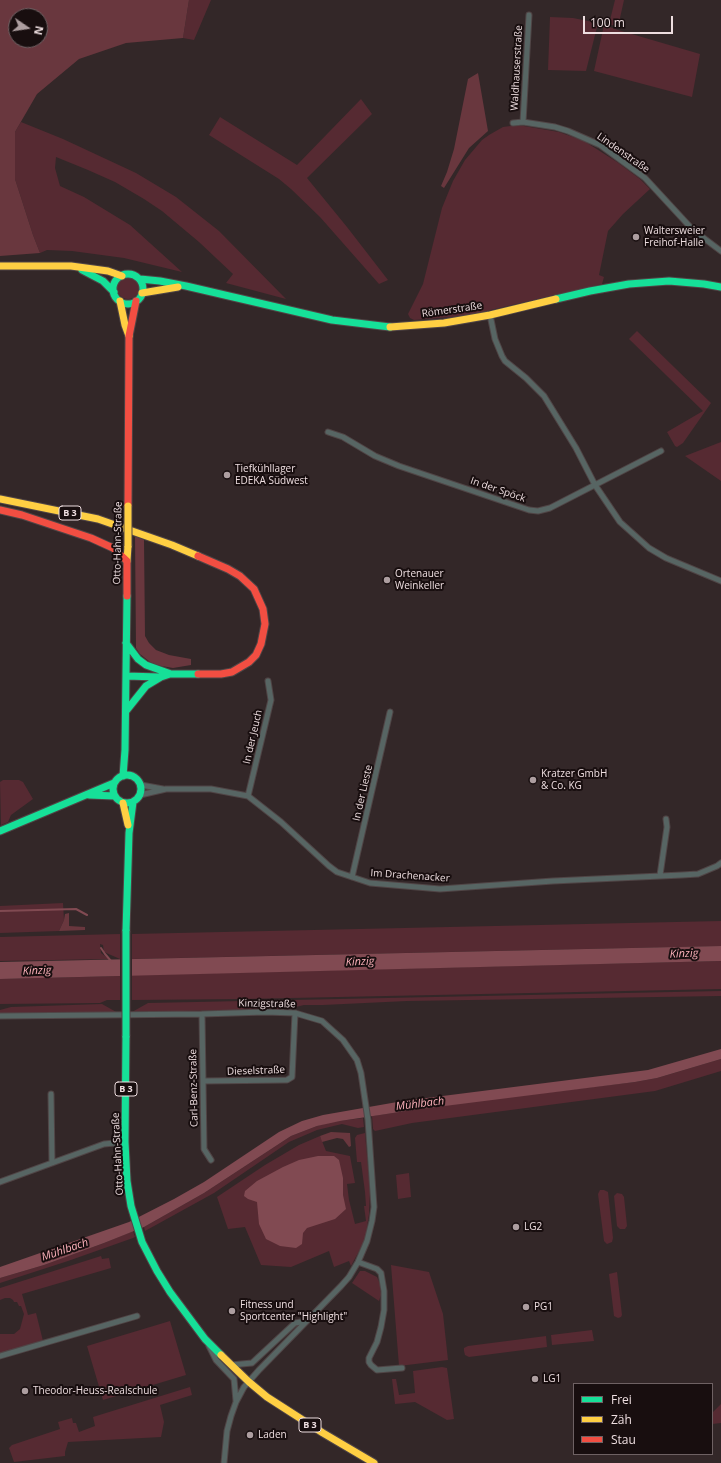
<!DOCTYPE html>
<html>
<head>
<meta charset="utf-8">
<style>
	body { margin:0 }
	#map { position:relative; width:721px; height:1463px; overflow:hidden; background:#332728; font-family:"Open Sans",sans-serif }
	canvas { display:block }
	.legend { position:absolute; left:573px; top:1383px; width:140px; height:72px; box-sizing:border-box; background:#180e0f; border:1px solid #6e6163; margin:0; padding:5px 7px; list-style:none; font-size:12px; color:#eedee0 }
	.legend li { display:flex; align-items:center; gap:8px; height:20px }
	.legend b { width:20px; border:1px solid #6e6163 }
	.north { position:absolute; left:8px; top:8px; width:40px; height:40px; box-sizing:border-box; background:#180e0f; border:1px solid #6e6163; border-radius:50%; rotate:103deg; font-size:11px; font-weight:700; line-height:16px; text-align:center; color:#eedee0 }
	.north::after { content:''; display:block; margin:auto; width:14px; height:18px; background:#ad9ea0; clip-path:polygon(50% 0,100% 100%,50% 72%,0 100%) }
	.scale { position:absolute; left:583px; top:16px; width:90px; height:18px; box-sizing:border-box; border:2px solid #eedee0; border-top:0; padding-left:5px; font-size:12px; line-height:14px; white-space:nowrap; color:#eedee0; -webkit-text-stroke:3px #180e0f; paint-order:stroke }
</style>
</head>
<body>
<div id="map">
<canvas width="721" height="1463"></canvas>
<ul class="legend">
<li><b style="height:5px;background:#16e098"></b>Frei</li>
<li><b style="height:5px;background:#ffcf43"></b>Zäh</li>
<li><b style="height:5px;background:#f24e42"></b>Stau</li>
</ul>
<div class="north">N</div>
<div class="scale">100 m</div>
</div>
<script>
const g = document.querySelector('canvas').getContext('2d');
g.lineJoin = 'round';
function paint(path, color) { g.fillStyle = color; g.fill(path, 'evenodd'); }
const poly = rows => new Path2D(rows.map(r => 'M' + r).join(''));
function stroke(path, color, width, dash) { g.strokeStyle = color; g.lineWidth = width; g.lineCap = dash ? 'butt' : 'round'; g.setLineDash(dash || []); g.stroke(path); }
function write(font, color, halo, rows, align = 'center') {
  g.font = font + ' "Open Sans",sans-serif'; g.lineWidth = 4; g.setLineDash([]); g.textBaseline = 'middle'; g.strokeStyle = halo; g.fillStyle = color; for (const [text, x, y, turn = 0] of rows) {
    g.save(); g.translate(x, y); g.rotate((+turn || 0) * Math.PI / 180); g.textAlign = isNaN(turn) ? turn : align; if (halo) g.strokeText(text, 0, 0); g.fillText(text, 0, 0); g.restore();
  }
}
paint(poly([
	[189,0,211,0,194,40,183,38],
	[615,0,624,0,618,27,609,24],
	[550,17,573,18,598,23,586,71,548,70],
	[604,25,618,30,700,54,692,97,594,71],
	[361,99,372,114,307,178,347,227,388,280,379,284,320,217,291,189,279,179,209,135,220,117,297,165],
	[21,122,63,139,136,173,176,197,219,231,286,299,226,283,233,274,199,242,162,211,144,199,115,182,88,170,56,157,55,168,60,186,84,197,130,225,182,272,124,258,72,251,47,250,40,253,33,235,15,179,15,132],
	[518,125,559,132,584,141,617,162,640,179,650,189,623,214,608,231,599,275,604,277,602,284,465,316,414,320,410,318,408,314,423,284,442,208,453,181,465,160,482,140,489,135,503,127],
	'117 288a11 11 0 1 1 22 0a11 11 0 1 1-22 0Z',
	[637,331,711,403,683,443,677,447,675,446,667,432,703,411,629,339],
	[721,442,721,481,685,456],
	[3,780,19,780,23,782,33,799,11,815,8,822,1,825,0,782],
	[63,903,64,920,59,931,0,933,0,906],
	[721,921,721,946,132,959,132,934],
	[120,934,120,959,104,952,103,945,100,944,101,953,109,959,0,961,0,937],
	[721,961,721,989,243,999,132,1000,132,975],
	[120,976,120,1000,107,1000,100,1003,0,1004,0,979],
	[721,991,721,996,407,1001,323,1005,304,1005,287,1009,132,1012,148,1003],
	[102,1004,118,1013,0,1014,0,1010,11,1007],
	[721,1059,721,1071,655,1091,412,1123,375,1131,373,1129,372,1116,475,1101,635,1082,657,1078],
	[363,1118,364,1127,358,1128,342,1124,317,1130,289,1142,214,1193,145,1231,144,1227,204,1193,291,1136,317,1126,331,1122],
	[365,1133,370,1191,369,1214,365,1240,351,1266,349,1261,334,1267,329,1251,291,1267,261,1265,245,1227,228,1229,217,1197,265,1165,299,1145,320,1136,326,1151,350,1156,355,1183,347,1184,349,1200,355,1224,366,1221,364,1206,366,1206,365,1192,361,1162,357,1162,355,1138,357,1135],
	[409,1173,411,1197,398,1199,396,1175],
	[600,1190,604,1190,608,1192,613,1238,612,1242,607,1244,604,1241,598,1194],
	[617,1193,622,1194,624,1197,627,1226,625,1229,620,1229,617,1226,614,1196],
	[133,1231,135,1237,133,1238,68,1261,0,1283,0,1278,44,1265,104,1243],
	[101,1256,102,1259,109,1258,111,1268,22,1294,28,1315,36,1313,43,1341,0,1354,0,1334,14,1334,20,1329,24,1314,21,1306,19,1306,17,1302,14,1302,13,1300,10,1298,5,1298,0,1300,0,1288],
	[391,1265,429,1272,443,1314,448,1360,399,1366],
	[360,1271,365,1271,377,1277,380,1284,381,1295,379,1301,352,1283],
	[617,1272,622,1315,621,1317,618,1318,614,1316,609,1274],
	[170,1321,186,1375,103,1400,87,1346],
	[592,1330,594,1341,552,1345,551,1335],
	[546,1336,547,1347,469,1357,465,1355,464,1351,464,1348,468,1346],
	[442,1367,447,1368,454,1419,447,1420,415,1402,395,1404,392,1379,396,1379,399,1395,415,1393,413,1371],
	[190,1387,192,1395,160,1405,164,1422,161,1437,68,1442,65,1452,65,1456,14,1462,9,1448,12,1445,60,1429,58,1422,72,1418,73,1423,76,1423,79,1432,95,1426,93,1417],
	[721,1404,721,1423,712,1424,712,1413]
]), '#562a32');
paint(poly([
	[0,0,189,0,183,38,126,43,79,59,37,94,15,132,15,179,33,235,40,253,0,256],
	[16,16,40,16,40,40,16,40],
	[478,73,488,131,469,148,444,188,441,186,447,172,454,149,468,79],
	[135,535,144,540,145,636,149,643,156,650,169,655,191,659,191,665,173,668,156,665,150,662,140,654,136,648],
	[69,913,69,926,85,927,85,930,59,931,64,920,65,914],
	[331,1132,350,1133,351,1146,349,1147,343,1139,337,1138,322,1142,320,1136]
]), '#69373e');
paint(poly([
	[721,946,721,961,0,979,0,962],
	[721,1049,721,1059,657,1078,635,1082,413,1110,340,1121,317,1126,291,1136,204,1193,144,1227,104,1243,44,1265,0,1278,0,1267,129,1222,174,1199,204,1182,279,1132,302,1121,323,1115,403,1101,648,1070],
	[318,1156,334,1156,339,1160,343,1178,343,1195,346,1209,335,1219,307,1228,303,1233,302,1244,296,1248,280,1246,266,1239,259,1224,257,1202,248,1199,244,1196,245,1191,257,1181,283,1167,299,1160]
]), '#814a52');
paint(poly([
	[120,957,132,957,132,977,120,978]
]), '#332728');
stroke(poly([
	[0,911,76,909,87,915],
	[101,948,105,954,111,961]
]), '#814a52', 2);
const street = poly([
	[523,122,529,15],
	[513,123,523,122,555,127,568,131,600,145,645,178,693,230,721,251],
	[490,315,495,339,502,356,505,361,526,378,544,396,576,448,595,485,620,522,649,548,666,558,721,581],
	[328,432,343,437,375,456,399,466,529,510,538,511,550,508,661,451],
	[141,785,163,789],
	[140,795,166,789,211,789,248,796,281,822,329,866,337,872,370,883,440,889,553,881,682,875,698,874,717,866,721,863],
	[248,796,271,700,268,681],
	[660,875,667,827,666,819],
	[352,877,390,712],
	[202,1014,204,1149,211,1160],
	[0,1016,202,1014,265,1012,295,1013,322,1021,343,1040,357,1060,361,1073,368,1120,374,1207,372,1221,367,1241,358,1262,349,1277,341,1286,259,1370,244,1387,236,1402,231,1416,227,1431,224,1463],
	[203,1081,287,1080,292,1077,295,1013],
	[51,1094,52,1163],
	[0,1182,104,1144,125,1142],
	[358,1262,377,1269,381,1273,384,1291,384,1310,381,1327,377,1342,369,1358,369,1362,371,1365,377,1370,402,1368],
	[209,1346,216,1360,234,1379,236,1401],
	[0,1356,137,1316],
	[231,1365,252,1363,295,1323,306,1321]
]);
const fast = poly([
	[82,270,103,281,114,292],
	'113 289a15 15 0 1 1 30 0a15 15 0 1 1-30 0Z',
	[140,279,160,281,186,286,332,320,390,327],
	[556,299,590,291,629,284,669,281,704,284,721,287],
	[126,643,138,659,146,665,171,674,198,674],
	[126,676,159,677],
	[126,711,146,686,161,677,170,674],
	'113 789a14 14 0 1 1 28 0a14 14 0 1 1-28 0Z',
	[123,776,125,750,127,596],
	[89,795,115,796],
	[0,831,114,783],
	[126,931,129,833,133,802],
	[126,1036,125,1142,127,1181,131,1206,142,1242,157,1271,170,1292,205,1339,221,1355]
]);
const slow = poly([
	[0,266,71,266,108,271,122,276],
	[142,293,178,287],
	[120,301,125,325,129,336],
	[390,327,444,323,490,315,556,299],
	[0,499,98,519,172,545,198,556],
	[127,561,128,546],
	[123,803,128,825],
	[221,1355,249,1382,267,1397,323,1433,374,1463]
]);
const jam = poly([
	[128,506,129,336,136,301],
	[0,510,22,515,91,538,113,548,127,561,127,596],
	[198,674,221,674,232,672,249,662,256,655,261,644,265,624,263,609,254,589,240,576,228,569,198,556]
]);
stroke(street, '#504546', 7);
stroke(fast, '#504546', 9);
stroke(slow, '#504546', 9);
stroke(jam, '#504546', 9);
stroke(street, '#576563', 5);
stroke(fast, '#16e098', 7);
stroke(slow, '#ffcf43', 7);
stroke(jam, '#f24e42', 7);
const fastBridge = poly([
	[126,931,126,1036]
]);
const slowBridge = poly([
	[128,506,128,546]
]);
stroke(fastBridge, '#504546', 9, []);
stroke(slowBridge, '#504546', 9, []);
stroke(fastBridge, '#16e098', 7);
stroke(slowBridge, '#ffcf43', 7);
for (const [x, y, r, color] of [
	[636,237,4,"#ad9ea0"],
	[227,475,4,"#ad9ea0"],
	[387,580,4,"#ad9ea0"],
	[533,780,4,"#ad9ea0"],
	[516,1227,4,"#ad9ea0"],
	[526,1307,4,"#ad9ea0"],
	[232,1311,4,"#ad9ea0"],
	[535,1379,4,"#ad9ea0"],
	[25,1391,4,"#ad9ea0"],
	[250,1435,4,"#ad9ea0"]
]) { const dot = new Path2D(); dot.arc(x, y, r, 0, 2 * Math.PI); g.fillStyle = color; g.fill(dot); stroke(dot, '#180e0f', 1.5); }
for (const [x, y, w] of [
	[70,513,22],
	[126,1089,22],
	[310,1425,22]
]) { const box = new Path2D(); box.roundRect(x - w / 2, y - 7, w, 14, 3); g.fillStyle = '#180e0f'; g.fill(box); stroke(box, '#eedee0', 1); }
write('bold 9px', '#eedee0', null, [
	["B 3",70,513],
	["B 3",126,1089],
	["B 3",310,1425]
]);
write('10px', '#eedee0', '#180e0f', [
	["Waldhauserstraße",517,68,-87],
	["Lindenstraße",623,153,35],
	["Römerstraße",452,310,-8],
	["In der Spöck",498,490,19],
	["Otto-Hahn-Straße",118,543,-89],
	["In der Jeuch",253,737,-77],
	["In der Lieste",363,793,-77],
	["Im Drachenacker",410,876,4],
	["Kinzigstraße",267,1004,1],
	["Dieselstraße",256,1071,-2],
	["Carl-Benz-Straße",194,1088,-91],
	["Otto-Hahn-Straße",118,1154,-93]
]);
write('10px', '#eedee0', '#180e0f', [
	["Waltersweier",644,231],
	["Freihof-Halle",644,243],
	["Tiefkühllager",235,469],
	["EDEKA Südwest",235,481],
	["Ortenauer",395,574],
	["Weinkeller",395,586],
	["Kratzer GmbH",541,774],
	["& Co. KG",541,786],
	["LG2",524,1227],
	["Fitness und",240,1305],
	["Sportcenter \"Highlight\"",240,1317],
	["PG1",534,1307],
	["LG1",543,1379],
	["Theodor-Heuss-Realschule",33,1391],
	["Laden",258,1435]
], 'left');
write('italic 11px', '#fdb2bb', '#180e0f', [
	["Kinzig",684,954,-2],
	["Kinzig",360,962,-2],
	["Kinzig",37,971,-2],
	["Mühlbach",420,1104,-7],
	["Mühlbach",65,1250,-19]
]);
</script>
</body>
</html>
